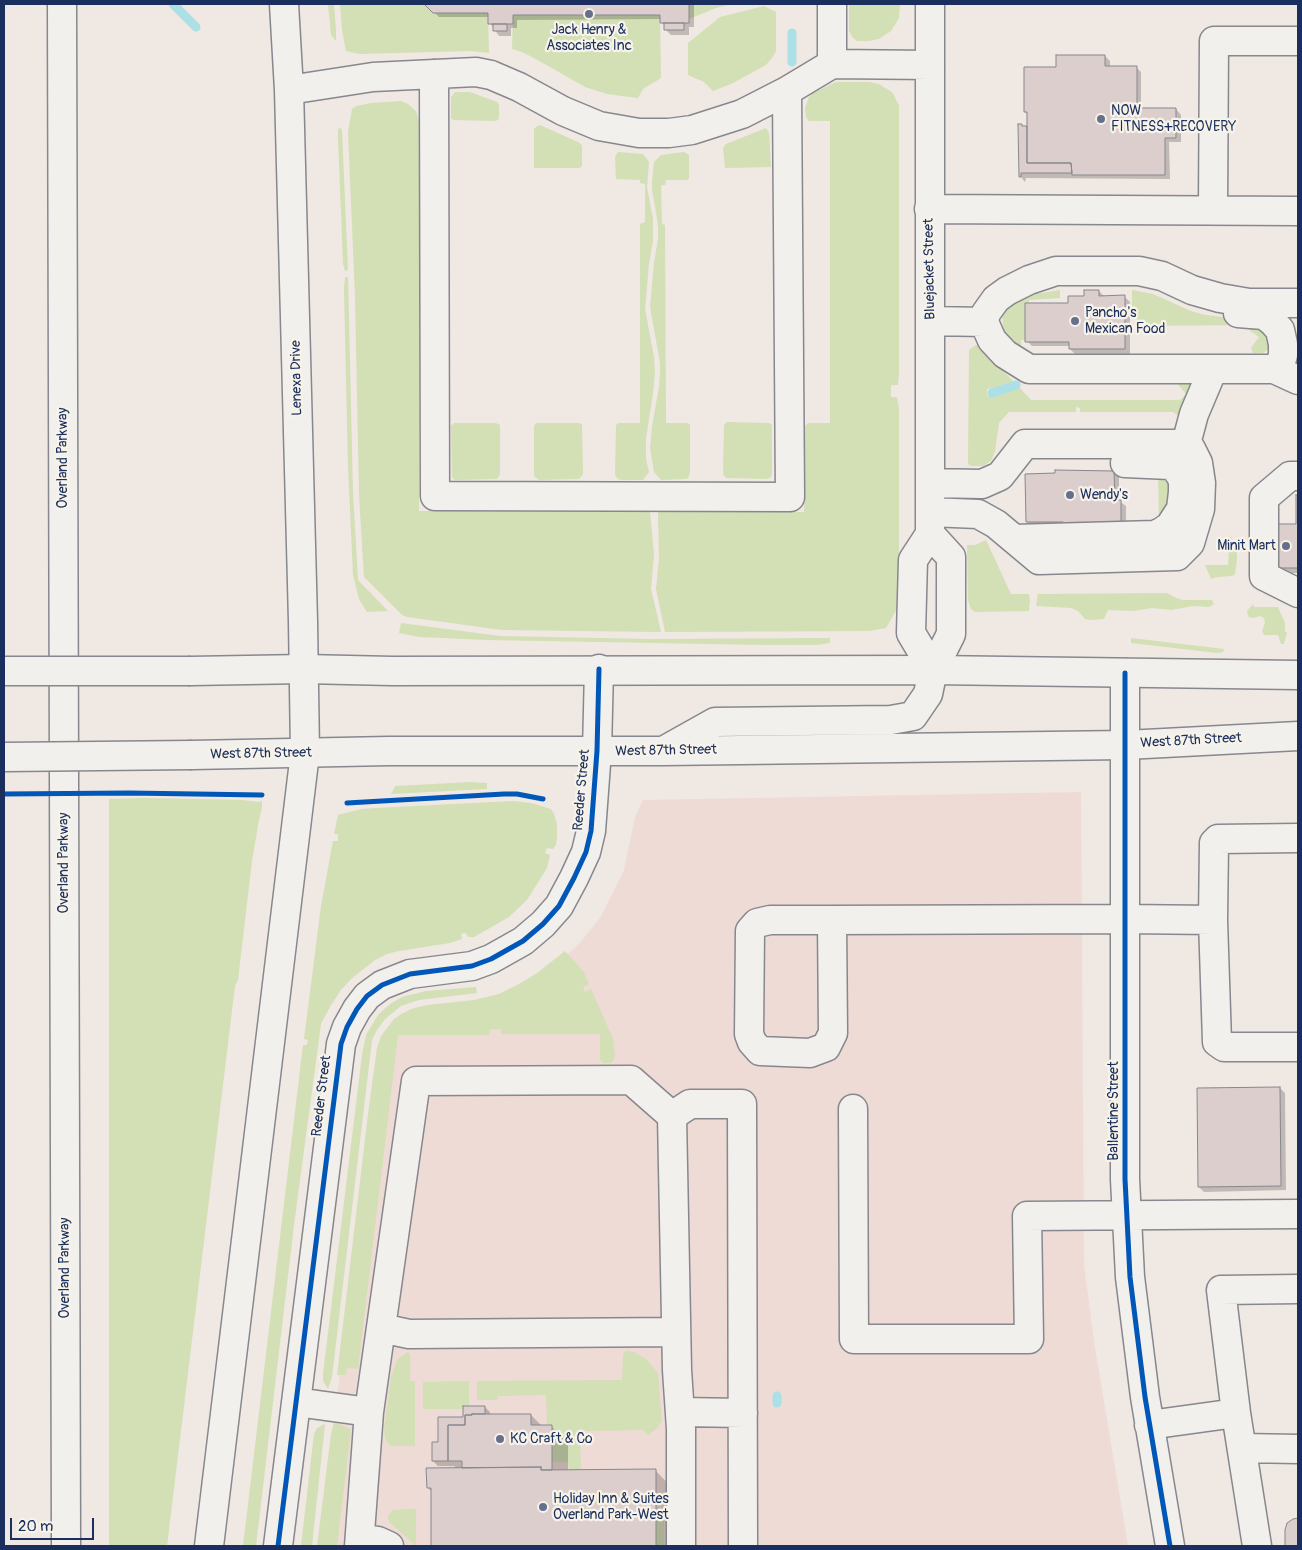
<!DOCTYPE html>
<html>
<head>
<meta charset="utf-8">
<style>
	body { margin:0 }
	#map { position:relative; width:1302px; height:1550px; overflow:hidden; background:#f0e8e3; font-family:Pangolin,sans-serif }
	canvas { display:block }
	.frame { position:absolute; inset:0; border:5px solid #1b2f5e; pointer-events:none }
	.scale { position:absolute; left:10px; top:1518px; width:84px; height:22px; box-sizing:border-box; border:2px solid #1b2f5e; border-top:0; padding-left:6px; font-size:15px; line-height:18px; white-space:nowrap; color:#1b2f5e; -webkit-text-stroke:4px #f7f3e8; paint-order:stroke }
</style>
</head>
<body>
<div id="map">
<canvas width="1302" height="1550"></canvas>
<div class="frame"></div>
<div class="scale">20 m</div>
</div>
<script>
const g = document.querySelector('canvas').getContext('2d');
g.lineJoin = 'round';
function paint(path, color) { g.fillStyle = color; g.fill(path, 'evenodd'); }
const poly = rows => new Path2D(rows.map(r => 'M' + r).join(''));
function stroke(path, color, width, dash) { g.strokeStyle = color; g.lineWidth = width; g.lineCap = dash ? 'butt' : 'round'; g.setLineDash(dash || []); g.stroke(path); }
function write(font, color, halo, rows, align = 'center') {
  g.font = font + ' Pangolin,sans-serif'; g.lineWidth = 4.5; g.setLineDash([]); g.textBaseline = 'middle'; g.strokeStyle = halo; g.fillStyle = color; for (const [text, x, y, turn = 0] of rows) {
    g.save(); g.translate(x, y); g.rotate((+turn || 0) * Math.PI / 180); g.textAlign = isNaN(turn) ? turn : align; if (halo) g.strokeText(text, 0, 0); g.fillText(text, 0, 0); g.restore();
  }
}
paint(poly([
	[1081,792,1084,1265,1094,1342,1128,1546,319,1546,340,1372,385,1033,498,997,561,960,579,944,600,918,624,870,635,817,643,800]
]), '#eedbd6');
paint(poly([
	[328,4,334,4,336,30,336,41,331,35],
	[340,4,424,4,433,13,488,13,489,53,471,51,359,54,346,51,342,30],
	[689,4,732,4,716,8,689,19],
	[849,4,900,4,899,18,891,31,879,39,869,41,857,41,852,37,849,31],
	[764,6,776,12,776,51,772,58,766,65,733,83,713,91,704,82,688,75,688,43,720,17],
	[513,15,660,15,661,78,643,89,638,98,607,94,585,87,534,58,522,52,512,49],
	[836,82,869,82,879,84,893,93,899,106,899,372,898,385,891,385,891,397,897,397,899,409,899,596,897,609,886,628,869,631,665,632,656,589,659,559,658,512,804,512,805,426,808,423,830,423,830,121,809,121,806,117,805,108,809,97,813,93],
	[455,92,470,92,497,102,499,105,499,117,498,120,495,121,453,120,451,118,451,97],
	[401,101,408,104,416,111,419,121,419,511,650,512,654,554,651,589,661,632,502,630,407,617,402,615,364,577,359,495,355,296,348,132,352,109,356,106,371,103],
	[540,125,580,143,582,146,582,166,580,168,534,168,534,129,537,126],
	[340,127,342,131,347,247,348,270,345,271,343,264,338,137,338,130],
	[766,128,769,133,771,167,725,168,723,148,726,144],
	[618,152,643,154,649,162,647,187,653,219,653,241,649,264,645,309,654,357,655,372,653,393,646,439,646,459,649,472,643,480,622,480,618,479,615,475,616,425,619,423,640,423,640,224,645,222,645,184,640,183,640,180,616,179,615,157],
	[684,152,689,155,689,178,687,180,666,180,665,185,662,185,661,187,662,224,665,225,666,423,688,423,690,425,690,473,688,478,685,479,661,480,654,472,650,448,652,426,659,387,660,372,660,363,650,307,654,263,658,239,658,225,652,189,652,181,654,162,661,155],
	[345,277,348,277,353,493,358,580,388,611,367,612,359,599,353,575,348,466,344,288],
	[1060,290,1060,298,1029,300,1025,340,1021,340,1021,348,1014,344,1004,334,1002,314,1005,308,1018,299,1030,295],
	[1132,290,1153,294,1191,311,1205,315,1262,321,1273,346,1263,353,1253,353,1251,348,1259,337,1249,330,1248,325,1137,326,1137,318,1132,318],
	[976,345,978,345,1013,381,1010,385,1005,387,987,389,987,396,994,396,1020,388,1031,400,1180,400,1186,394,1176,382,1190,381,1193,384,1180,417,1173,412,1080,412,1080,408,1076,407,1076,412,1009,412,999,423,995,451,991,461,983,466,971,466,968,464,969,350],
	[727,422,769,423,772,425,772,473,771,477,767,479,726,478,723,474,724,425],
	[454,423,496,423,500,425,500,474,497,479,455,480,452,477,451,426],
	[536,423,579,423,582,424,583,474,579,479,539,480,534,476,534,426],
	[1158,470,1177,487,1159,522],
	[1230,536,1237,546,1237,559,1235,574,1232,576,1218,577,1211,579,1205,565,1228,565],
	[986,540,1011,594,1029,594,1030,601,1029,611,975,612,971,609,968,600,967,545,975,545],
	[1167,593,1176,598,1183,600,1212,600,1214,604,1209,607,1193,606,1171,610,1152,608,1133,611,1108,610,1104,619,1091,620,1085,619,1078,611,1071,608,1036,606,1038,594],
	[1253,604,1254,607,1278,607,1285,623,1285,632,1287,632,1284,644,1281,644,1278,635,1264,635,1262,631,1265,623,1264,618,1260,616,1254,618,1249,617,1247,613,1248,610],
	[401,623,500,636,650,639,830,638,830,643,817,645,766,645,487,640,419,637,399,633],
	[1131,638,1224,649,1223,652,1217,653,1131,643],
	[471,782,487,783,487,789,391,794,395,786],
	[142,798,242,800,259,802,262,801,262,808,259,820,252,861,238,980,235,986,167,1546,109,1546,109,799],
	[513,801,531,803,551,809,554,814,557,824,557,838,556,845,553,849,547,848,545,853,550,855,547,868,527,900,509,917,474,937,468,937,466,933,461,934,462,939,450,943,399,951,387,954,375,960,351,979,341,990,331,1005,321,1024,294,1225,256,1546,243,1546,303,1045,307,1045,308,1040,304,1039,321,906,333,841,338,841,338,834,334,834,338,815,361,809,376,808],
	[565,951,583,971,589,984,583,987,585,992,591,989,613,1039,615,1056,613,1061,610,1063,603,1063,600,1059,600,1034,501,1034,501,1029,490,1029,489,1035,398,1035,358,1369,347,1368,346,1375,337,1375,368,1114,377,1048,381,1036,394,1019,403,1013,414,1008,427,1005,474,1000,499,994,519,984,537,973],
	[476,987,477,993,419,1000,401,1006,385,1019,377,1030,372,1040,332,1377,328,1389,323,1381,323,1374,362,1055,366,1035,378,1015,390,1004,402,997,426,991],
	[627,1351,634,1352,646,1359,658,1373,662,1421,656,1429,648,1435,643,1430,583,1431,580,1435,581,1470,569,1470,568,1462,552,1462,552,1425,547,1425,546,1395,498,1396,497,1400,477,1400,477,1381,622,1380,623,1355,624,1352],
	[408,1352,410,1354,410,1381,415,1381,415,1446,394,1446,390,1445,386,1441,384,1430,391,1377,396,1363,399,1358],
	[469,1381,469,1409,423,1409,423,1382],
	[334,1422,348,1428,351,1430,337,1546,317,1546,331,1434],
	[325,1424,312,1546,301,1546,314,1434,317,1428],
	[416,1509,416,1546,389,1522,388,1516,393,1510],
	[656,1510,664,1510,664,1546,656,1546]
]), '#d3dfb5');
paint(poly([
	[426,4,694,4,694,27,689,27,689,35,671,35,666,30,666,27,661,22,661,19,517,20,517,28,511,28,511,36,499,36,490,23,490,17,439,17],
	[1105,56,1110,61,1110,67,1136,67,1141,72,1141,109,1176,109,1181,115,1181,142,1169,142,1170,179,1026,178,1025,182,1020,176,1022,125,1024,127,1028,127,1028,115,1025,112,1057,68],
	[1099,291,1104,296,1125,297,1130,302,1130,354,1075,354,1070,349,1070,346,1032,346,1027,341,1069,304],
	[1114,472,1119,477,1119,501,1126,506,1126,530,1032,527,1027,522],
	[1298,497,1298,573,1280,573,1275,568,1298,525],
	[1280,1088,1285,1093,1286,1190,1204,1192,1199,1187],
	[485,1407,490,1412,490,1415,531,1415,542,1426,551,1426,568,1442,568,1471,655,1470,695,1511,696,1546,432,1546,432,1492,428,1488,458,1469,454,1466,438,1466,433,1461,440,1443,467,1418]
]), '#0003');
stroke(poly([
	[173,4,196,27],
	[792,33,792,62],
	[992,393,1016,385],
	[777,1396,777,1403]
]), '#aae0e6', 9);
const building = poly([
	[424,4,689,4,689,23,660,23,660,15,513,15,513,24,488,24,488,13,433,13,424,4],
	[664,23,684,23,684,30,664,30,664,23],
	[493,24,507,24,507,31,493,31,493,24],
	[1056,55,1105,55,1105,66,1137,66,1137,108,1176,108,1176,138,1165,138,1165,175,1072,175,1071,163,1027,163,1027,112,1024,112,1024,67,1056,67,1056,55],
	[1018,124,1022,124,1022,126,1027,126,1027,163,1071,163,1072,173,1021,173,1021,177,1019,177,1018,124],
	[1084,290,1099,290,1099,296,1125,295,1125,349,1069,349,1069,342,1025,342,1025,303,1068,303,1068,296,1084,296,1084,290],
	[1055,470,1114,471,1115,500,1121,500,1121,526,1063,529,1063,522,1026,522,1025,474,1055,473,1055,470],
	[1296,495,1298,495,1298,568,1274,568,1274,524,1296,524,1296,495],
	[1280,1087,1281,1186,1198,1187,1197,1088,1280,1087],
	[463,1406,485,1406,485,1414,472,1414,472,1415,465,1415,465,1425,448,1425,448,1461,432,1461,432,1442,438,1442,438,1417,463,1417,463,1406],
	[472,1414,531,1414,531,1425,552,1425,552,1470,541,1470,541,1467,462,1468,462,1461,448,1461,448,1425,465,1425,465,1415,472,1415,472,1414],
	[541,1467,541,1470,656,1469,656,1546,431,1546,431,1488,427,1488,426,1468,541,1467],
	[1298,1518,1298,1546,1285,1546,1285,1530,1287,1523,1293,1519,1298,1518]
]);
paint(building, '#dccecd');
stroke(building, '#87878e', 1);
const minor = poly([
	[284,4,289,90,303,621,305,753],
	[832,4,832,64],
	[930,4,930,534,913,560,911,633,933,670],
	[434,74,435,496,790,497,787,91],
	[289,90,373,77,476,72,491,75,519,87,563,111,599,126,639,133,669,133,692,130,742,114,787,91,832,64,930,65],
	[929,209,1298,211],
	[1213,210,1214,41,1298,41],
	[1298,303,1249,303,1220,298,1192,290,1162,276,1139,271,1056,271,1029,280,1007,291,996,299,986,313,984,322,992,340,1005,354,1029,369,1274,369,1298,380],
	[1238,313,1264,315,1273,322,1280,330,1283,344,1283,355,1280,365,1274,369],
	[931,321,984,322],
	[1186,444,1194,414,1213,369],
	[1298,476,1290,476,1264,498,1264,576,1298,593],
	[930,512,978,514,996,524,1039,560,1177,556,1190,543,1200,509,1201,483,1198,463,1191,449,1186,444,1025,444,1000,476,982,484,930,483],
	[930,534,951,557,951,634,933,670],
	[1014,539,1155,535,1163,531,1170,526,1181,509,1183,492,1183,482,1181,476,1176,469,1170,465,1125,463],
	[1125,673,1125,1179,1130,1277,1145,1397,1170,1546],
	[1298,838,1218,839,1214,843,1213,920,1217,1042,1224,1047,1298,1047],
	[832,920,833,1033,826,1047,810,1053,760,1051,752,1042,749,1034,750,931,757,923,770,920,832,920,1125,919,1213,920],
	[853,1109,854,1339,1029,1339,1027,1216,1298,1214],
	[672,1116,690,1104,742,1104,743,1546],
	[381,1328,409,1334,676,1332],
	[296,1402,369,1412],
	[680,1412,743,1413],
	[1149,1425,1236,1413],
	[1242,1448,1298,1449],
	[360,1538,378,1541,389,1546],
	[278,1546,341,1044,347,1027,357,1009,367,996,382,985,410,974,472,966,491,959,523,941,543,924,559,906,574,878,586,852,591,831,597,751,599,669],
	[359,1546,369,1412,416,1081,631,1080,672,1116,677,1370,681,1429,681,1546],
	[1257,1546,1236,1413,1221,1290,1298,1289]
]);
const major = poly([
	[191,671,304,669,392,671,933,670,1298,675],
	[665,750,715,722,891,720,913,716,928,694,933,670],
	[192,755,389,751,664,751,1126,745,1298,736]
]);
const highway = poly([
	[62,4,66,1546],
	[209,1546,305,753]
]);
stroke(minor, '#87878e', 31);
stroke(major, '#87878e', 31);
stroke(highway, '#87878e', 31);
stroke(minor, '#f2f0ec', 28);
stroke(major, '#f2f0ec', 28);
stroke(highway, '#f2f0ec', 28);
const majorBridge = poly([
	[4,671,191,671],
	[4,757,192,755]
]);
stroke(majorBridge, '#87878e', 31, []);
stroke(majorBridge, '#f2f0ec', 28);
stroke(poly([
	[1125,673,1125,1179,1130,1277,1145,1397,1170,1546],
	[4,794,129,793,262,795],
	[347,803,504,794,517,794,543,799],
	[278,1546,341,1044,347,1027,357,1009,367,996,382,985,410,974,472,966,491,959,523,941,543,924,559,906,574,878,586,852,591,831,597,751,599,669]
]), '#0057b8', 5);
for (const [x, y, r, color] of [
	[589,14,5,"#66708d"],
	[1101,119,5,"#66708d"],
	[1075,321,5,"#66708d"],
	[1070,495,5,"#66708d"],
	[1286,546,5,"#66708d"],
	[500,1439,5,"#66708d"],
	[543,1507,5,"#66708d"]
]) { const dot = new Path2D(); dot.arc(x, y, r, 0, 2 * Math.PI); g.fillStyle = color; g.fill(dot); stroke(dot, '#f7f3e8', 2); }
write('14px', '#1b2f5e', '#f7f3e8', [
	["Jack Henry &",589,30,"center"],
	["Associates Inc",589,46,"center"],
	["NOW",1111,111],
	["FITNESS+RECOVERY",1111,127],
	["Pancho's",1085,313],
	["Mexican Food",1085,329],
	["Wendy's",1080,495],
	["Minit Mart",1276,546,"right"],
	["KC Craft & Co",510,1439],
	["Holiday Inn & Suites",553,1499],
	["Overland Park-West",553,1515]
], 'left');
write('14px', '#1b2f5e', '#f7f3e8', [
	["Bluejacket Street",930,269,-91],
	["Lenexa Drive",297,378,-91],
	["Overland Parkway",63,458,-90],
	["West 87th Street",1191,741,-3],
	["West 87th Street",666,751,-1],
	["West 87th Street",261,754,-1],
	["Reeder Street",582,790,-85],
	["Overland Parkway",64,863,-90],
	["Reeder Street",322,1096,-83],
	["Ballentine Street",1114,1111,-90],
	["Overland Parkway",65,1268,-90]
]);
</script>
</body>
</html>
